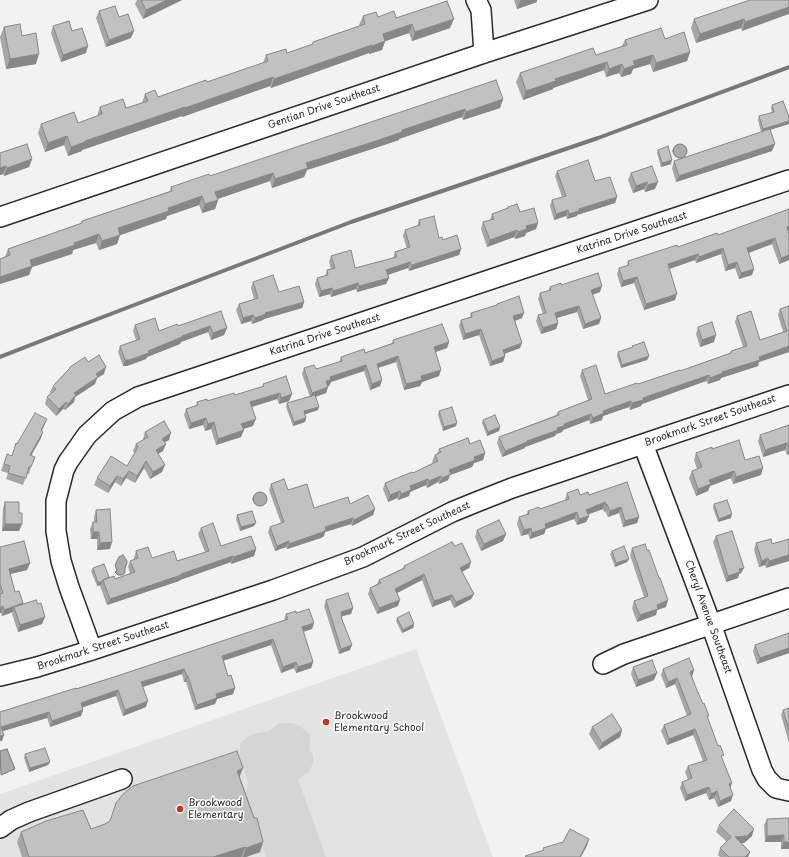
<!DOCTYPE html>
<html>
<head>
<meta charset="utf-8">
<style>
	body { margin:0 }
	canvas { display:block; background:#f2f2f2 }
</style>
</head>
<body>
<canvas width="789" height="857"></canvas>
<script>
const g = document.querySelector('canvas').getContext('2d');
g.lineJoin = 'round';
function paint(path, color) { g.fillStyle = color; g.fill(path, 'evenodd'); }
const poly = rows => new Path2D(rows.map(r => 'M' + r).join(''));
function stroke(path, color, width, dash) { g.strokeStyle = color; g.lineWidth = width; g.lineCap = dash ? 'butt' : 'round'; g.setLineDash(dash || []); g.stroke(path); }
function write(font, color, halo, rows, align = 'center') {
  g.font = font + ' "Playpen Sans",sans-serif'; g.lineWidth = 3; g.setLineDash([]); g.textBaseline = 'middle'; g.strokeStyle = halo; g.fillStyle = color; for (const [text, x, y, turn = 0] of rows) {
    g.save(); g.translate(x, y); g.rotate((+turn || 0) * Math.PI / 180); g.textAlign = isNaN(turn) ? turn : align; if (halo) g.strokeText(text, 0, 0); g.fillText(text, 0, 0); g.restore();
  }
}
paint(poly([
	[416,649,493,857,0,857,0,794]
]), '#e3e3e3');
paint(poly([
	[279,723,289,723,296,724,309,733,310,740,309,749,313,755,313,763,309,772,298,779,326,857,266,857,243,794,247,789,248,781,240,759,240,743,245,739,253,734,269,731]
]), '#d5d5d5');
const water = poly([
	'673 151a7 7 0 1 1 14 0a7 7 0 1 1-14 0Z',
	'253 499a7 7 0 1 1 14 0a7 7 0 1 1-14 0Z',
	[123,555,127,561,127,563,125,568,125,573,122,575,118,575,115,572,117,571,115,565,119,557,123,555],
	[7,749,15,769,1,775,0,751,7,749]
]);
paint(water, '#ababab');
stroke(water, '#787878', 1);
stroke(poly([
	[0,357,82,325,351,222,598,138,789,67]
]), '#787878', 4);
const minor = poly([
	[476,0,481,10,484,53],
	[0,217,484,53,648,0],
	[643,444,711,624,762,770,767,779,776,788,789,791],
	[92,650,69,587,61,561,56,531,56,501,64,470,68,462,87,435,113,411,138,397,789,180],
	[603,664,624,654,789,598],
	[0,676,37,667,92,650,273,590,363,557,452,512,474,503,512,488,789,395],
	[0,828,11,820,29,812,122,779]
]);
stroke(minor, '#2b2b2b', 22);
stroke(minor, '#fff', 19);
paint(poly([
	[137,0,182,0,143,19,135,4],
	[514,0,537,0,537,2,517,9],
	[789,0,742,31,741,28,696,43,691,28,694,19],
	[99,11,119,17,131,38,106,47,96,18],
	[363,16,396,18,450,28,412,41,409,33,385,41,382,50,369,54,369,53,271,88,270,86,182,117,182,116,82,150,82,151,68,156,64,145,45,152,38,133,41,124,78,123,97,116,100,107,126,108,142,103,145,94,158,97,207,82,263,63,266,55,287,53,312,44,313,42,360,26,359,25],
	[53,26,72,31,86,53,61,62,51,33],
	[4,27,22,36,36,64,6,69,0,37],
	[665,39,690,52,687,61,653,72,650,64,633,69,631,74,621,77,619,73,606,77,604,70,553,88,553,89,523,100,516,82,520,73,596,55,622,46,625,40],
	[503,99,500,108,463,120,462,117,399,139,399,140,369,150,307,170,304,177,272,188,270,181,217,199,218,200,215,209,202,213,199,205,167,216,166,219,120,235,117,244,99,250,96,243,73,250,72,254,32,267,29,275,0,284,0,259,5,257,8,249,80,224,82,221,170,191,171,187,210,176],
	[772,105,789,124,770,130,772,151,676,182,672,168,674,161,761,132,758,120,759,116,772,113,771,108],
	[658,150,671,164,661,167,657,153],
	[0,153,32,159,29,167,4,176,3,174,0,175],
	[652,166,655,189,645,192,644,189,633,193,628,180,631,173],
	[557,171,595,181,617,197,615,203,577,215,577,216,567,219,566,216,554,220,550,206,552,200,562,197,555,176],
	[508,207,538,223,536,229,526,233,525,236,515,239,514,237,487,247,481,229,483,222,490,220,492,214,507,209],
	[789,209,789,232,788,232,789,260,779,264,772,244,749,253,752,275,739,279,735,268,725,271,721,254,696,263,695,260,669,269,675,300,644,310,634,283,621,287,617,274,619,268,627,266,628,261,718,235],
	[419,220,439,238,461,249,459,255,409,271,408,268,388,275,389,278,386,284,357,292,356,289,331,297,330,294,319,297,315,284,317,278,325,276,327,270,331,269,329,262,331,256,355,268,393,258,395,252,407,249,403,236,405,230,417,226],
	[253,282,304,302,302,308,264,319,263,320,252,324,251,321,241,324,236,310,239,304,254,299,251,288],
	[561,285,600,292,592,295,601,318,599,324,583,329,577,312,557,318,558,323,556,329,541,334,536,321,538,315,543,314,538,299,540,293,548,291,550,287],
	[497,304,522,318,515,321,522,343,520,348,504,354,505,356,503,362,490,366,479,335,463,340,459,326,461,320,470,317,471,313,496,305],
	[789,306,789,352,759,362,758,366,721,378,720,380,708,384,706,381,642,404,641,406,630,410,629,407,603,416,602,420,590,424,589,420,563,430,562,432,556,434,555,436,525,447,525,448,502,457,497,443,499,437,556,415,558,412,588,400,580,376,582,370,605,394,638,384,680,371,730,353,731,351,743,347,735,322,737,316,760,340,783,332,778,315,780,309],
	[221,311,227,328,224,335,211,340,208,332,181,342,180,344,147,357,146,359,127,366,123,366,118,352,120,346,136,340,133,331,135,325,159,331,178,326],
	[698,327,714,342,700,347,696,334],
	[393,340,449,342,447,348,436,352,439,376,422,382,420,386,404,390,396,362,378,368,382,380,380,386,370,390,364,371,331,382,329,386,328,386,326,393,316,397,318,410,305,414,306,418,305,422,293,426,286,407,287,403,310,397,302,374,304,368,316,369,339,362,341,357,365,353,392,343],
	[632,346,649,356,647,360,621,368,617,356,618,352,632,347],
	[88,362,104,374,97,378,95,384,75,397,74,402,65,410,63,409,56,416,45,404,47,397,51,393,50,392,53,386,69,369,70,367],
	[263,384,292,394,289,401,279,404,277,399,252,407,253,426,243,429,241,437,216,445,211,429,205,431,203,425,189,429,184,415,186,409,196,406,197,402,207,401,235,395,262,387],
	[439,411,456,426,443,431,438,415],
	[47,419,42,431,41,438,31,456,31,467,29,474,27,474,23,485,6,479,8,473,1,471,7,454,12,456,16,443,17,444],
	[483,420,500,427,499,431,487,436,482,423],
	[789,425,789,454,787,455,785,450,763,457,758,441,760,435],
	[145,432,169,440,164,442,163,451,158,454,162,472,150,479,144,468,135,483,126,478,121,486,115,482,108,493,94,485,97,478,127,466,135,453,133,451,136,444,143,440,143,439],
	[470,444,485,453,483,460,474,463,472,467,450,475,448,480,439,484,438,482,427,488,426,485,410,492,409,496,398,500,397,498,388,502,383,489,385,483,413,473,433,463,432,462,435,455,437,454,439,449],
	[712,449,745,460,761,475,733,484,731,478,710,486,708,491,696,496,689,478,692,471,697,469,694,460,696,453],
	[627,482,639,517,637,523,623,527,619,513,608,517,605,511,604,512,603,509,588,514,589,516,586,522,577,525,574,519,546,529,544,534,530,539,528,534,521,536,517,524,519,517,526,515,528,511,540,509,565,500,567,493,589,495],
	[271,484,288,490,314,508,350,504,375,509,373,515,352,526,351,524,325,532,324,536,321,538,287,549,286,547,275,551,268,532,270,527,281,523,269,490],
	[5,502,19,513,22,524,19,531,2,531,3,508],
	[714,504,731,518,718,522,713,508],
	[96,510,110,549,97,550,97,539,91,539,90,529,93,522,94,522,94,517],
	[237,515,254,526,240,531,236,519],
	[201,528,221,546,256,549,254,556,231,564,231,562,180,580,179,581,107,605,100,586,101,585,97,586,91,571,93,568,109,577,115,579,130,573,128,567,130,561,134,559,134,558,136,551,152,558,177,561,205,552,198,534],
	[477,530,506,534,503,541,481,551,475,537],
	[716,536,744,568,741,573,739,574,738,578,726,582,713,542],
	[789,539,766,568,765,565,759,567,754,550,756,543,772,544],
	[455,546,471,562,469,568,462,572,474,594,471,599,454,608,450,600,432,607,422,580,397,593,398,606,377,614,368,594,370,588,377,584,379,580,403,568,404,566],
	[0,547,30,563,27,570,10,574,15,592,23,603,22,605,42,624,18,632,12,614,13,612,2,616,1,613,0,613],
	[632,548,666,607,657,610,656,615,637,622,632,608,634,601,644,597,630,555],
	[612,551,627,562,615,567,610,554],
	[326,600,353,608,351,614,342,616,342,618,350,650,339,654,324,606],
	[296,613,314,623,312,629,303,632,313,662,311,668,296,673,294,668,281,673,271,645,223,661,228,676,235,688,233,694,217,699,215,704,195,710,186,682,184,682,182,674,143,687,146,707,123,716,116,696,82,707,83,710,81,716,50,727,47,718,3,731,2,741,0,741,0,712,114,677,285,621,284,620,286,614],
	[397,618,414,624,413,628,402,633,396,621],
	[789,633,789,653,757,664,753,651,755,645],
	[633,667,654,680,636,687,631,674],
	[663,669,694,670,691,677,708,718,722,759,732,783,730,788,731,801,718,807,714,798,709,800,706,793,685,801,680,788,682,782,688,780,685,772,688,766,703,761,693,735,667,745,661,731,664,725,687,716,675,684,666,688,661,675],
	[789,708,789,743,781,715,783,710],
	[592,727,622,730,620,737,599,750,589,734],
	[25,754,50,762,48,765,29,772,24,758],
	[240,777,263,842,260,852,246,857,22,857,17,842,21,832,91,829],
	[789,818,789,849,781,849,781,842,765,842,764,825,767,819],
	[719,825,752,836,744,843,742,843,750,852,748,857,720,857,718,855,720,848,727,842,716,832]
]), '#a6a6a6');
paint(poly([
	[167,0,182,0,143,19,146,10],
	[521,0,537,0,537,2,517,9,520,1],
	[789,7,789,14,742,31,745,22],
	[454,19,450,28,412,41,415,32],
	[744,19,741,28,696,43,700,34],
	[412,24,409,33,380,43,383,34],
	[134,31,131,38,106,47,109,40],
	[385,41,382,50,369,54,372,46],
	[372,45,369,53,271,88,274,79],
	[88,46,86,53,61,62,63,55],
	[690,52,687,61,653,72,656,63],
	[39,54,36,64,6,69,10,59],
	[653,55,650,64,633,69,631,74,621,77,624,69,633,61],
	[607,62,604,70,553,88,553,89,523,100,526,91,555,79],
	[622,64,619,73,606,77,609,69],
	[273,77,270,86,182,117,185,108],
	[503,99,500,108,463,120,466,112],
	[185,107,182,116,82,150,82,151,68,156,71,147,85,141],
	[465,109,462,117,399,139,399,140,369,150,307,170,304,177,272,188,275,179,306,163],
	[789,121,789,124,762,132,763,129],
	[67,136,64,145,45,152,48,143],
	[775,144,772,151,676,182,679,176],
	[32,159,29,167,4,176,7,168],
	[672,160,671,164,661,167,662,163],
	[6,166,3,174,0,175,0,168],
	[273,173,270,181,212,201,215,192],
	[647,182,644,189,633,193,636,186],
	[658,182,655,189,645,192,648,185],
	[202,196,199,205,167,216,166,219,115,237,118,228,168,208],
	[617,197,615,203,577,215,577,216,567,219,569,214,579,209],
	[218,200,215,209,202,213,205,204],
	[568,210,566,216,554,220,556,214],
	[538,223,536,229,526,233,525,236,515,239,518,232,526,226],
	[789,226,789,232,785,233,787,227],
	[517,230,514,237,487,247,490,240],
	[99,234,96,243,73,250,72,254,32,267,29,275,0,284,0,277,30,260,74,243],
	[120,235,117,244,99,250,102,241],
	[775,238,772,244,745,254,747,248],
	[723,248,721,254,696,263,699,257],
	[461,249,459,255,409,271,412,265],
	[698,254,695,260,666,270,668,264],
	[789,255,789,260,779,264,781,258],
	[410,262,408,268,384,276,386,270],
	[737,262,735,268,725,271,728,265],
	[754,269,752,275,739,279,741,273],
	[637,277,634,283,621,287,623,281],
	[389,278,386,284,357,292,359,286],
	[358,283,356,289,331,297,333,291],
	[602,286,600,292,589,296,591,290],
	[332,288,330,294,319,297,321,291],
	[677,294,675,300,644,310,646,304],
	[304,302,302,308,264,319,263,320,252,324,255,318,265,313],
	[579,306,577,312,553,319,555,313],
	[524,313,522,318,511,322,513,316],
	[253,315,251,321,241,324,243,318],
	[601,318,599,324,583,329,585,324],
	[558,323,556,329,541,334,543,328],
	[210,326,208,332,181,342,180,344,147,357,146,359,127,366,123,366,125,360,148,351,182,336],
	[227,328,224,335,211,340,213,333],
	[481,329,479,335,463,340,465,334],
	[716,335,714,342,700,347,702,340],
	[449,342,447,348,432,353,434,347],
	[522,343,520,348,501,355,503,350],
	[789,346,789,352,759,362,758,366,721,378,720,380,708,384,710,378,722,372,759,357],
	[398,356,396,362,374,369,377,364],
	[505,356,503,362,490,366,492,361],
	[649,356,647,360,621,368,622,365],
	[366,365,364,371,331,382,329,386,324,387,326,381,330,377],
	[106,367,104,374,97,378,95,384,75,397,74,402,65,410,68,404,74,393,96,374],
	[441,370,439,376,422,382,420,386,404,390,406,384,421,376],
	[709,375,706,381,642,404,641,406,630,410,632,403,643,398],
	[382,380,380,386,370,390,372,384],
	[328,387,326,393,310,398,312,393],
	[280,393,277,399,248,408,250,402],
	[292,394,289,401,279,404,281,398],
	[631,401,629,407,603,416,602,420,590,424,593,418,603,411],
	[66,402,63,409,56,416,59,409],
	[319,407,318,410,303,415,304,411],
	[591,414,589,420,563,430,562,432,556,434,555,436,525,447,525,448,502,457,505,451,557,428,564,424],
	[206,418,203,425,189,429,191,423],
	[306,418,305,422,293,426,294,422],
	[47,419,44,426,38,437,41,430],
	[256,419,253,426,239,430,241,424],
	[214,422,211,429,205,431,208,424],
	[457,423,456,426,443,431,444,427],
	[500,427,499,431,487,436,488,432],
	[244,430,241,437,216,445,218,439],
	[43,432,41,438,27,462,30,455],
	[171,433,169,440,160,445,162,439],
	[787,443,785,450,763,457,765,450],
	[166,444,163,451,153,457,156,450],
	[789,448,789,454,787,455],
	[485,453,483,460,474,463,472,467,450,475,448,480,439,484,442,478,449,470,474,457],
	[146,461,144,468,135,483,137,476],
	[165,465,162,472,150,479,153,472],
	[763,468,761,475,733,484,736,477],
	[129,471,126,478,121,486,123,479],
	[734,471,731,478,710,486,708,491,696,496,698,489,709,480],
	[117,476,115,482,108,493,110,486],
	[441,476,438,482,427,488,429,481],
	[428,479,426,485,410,492,409,496,398,500,401,494,410,486],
	[400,491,397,498,388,502,390,495],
	[605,502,603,509,584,516,586,510],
	[607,504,605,511,604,512,606,505],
	[621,507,619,513,608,517,610,511],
	[375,509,373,515,352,526,354,520],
	[577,512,574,519,546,529,544,534,530,539,532,533,545,524],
	[732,514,731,518,718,522,719,519],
	[589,516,586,522,577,525,579,519],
	[639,517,637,523,623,527,625,521],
	[353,518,351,524,325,532,324,536,321,538,287,549,289,544,325,527],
	[256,523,254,526,240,531,241,527],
	[5,524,22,524,19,531,2,531],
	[531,528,528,534,521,536,524,530],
	[93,532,99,532,97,539,91,539],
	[506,534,503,541,481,551,484,544],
	[289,541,286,547,275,551,277,546],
	[112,542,110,549,97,550,100,543],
	[256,549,254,556,231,564,234,557],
	[789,555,789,561,766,568,769,561],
	[233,556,231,562,180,580,179,581,107,605,110,599],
	[768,558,765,565,759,567,762,561],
	[629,559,627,562,615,567,616,563],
	[471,562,469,568,458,574,460,568],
	[30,563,27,570,6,575,9,569],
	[744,568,741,573,739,574,738,578,726,582,728,576,739,569],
	[424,574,422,580,393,595,395,589],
	[102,581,101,585,97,586,98,583],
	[474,594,471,599,454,608,456,602],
	[452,595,450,600,432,607,434,601],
	[400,600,398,606,377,614,379,608],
	[668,600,666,607,657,610,656,615,637,622,640,615,657,605],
	[23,603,20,609,14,607,13,612,2,616,4,610],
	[3,606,1,613,0,613,0,608],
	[353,608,351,614,339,617,341,612],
	[45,617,42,624,18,632,20,625],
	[314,623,312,629,299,633,302,627],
	[414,624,413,628,402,633,403,630],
	[273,639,271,645,219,662,222,656],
	[352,645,350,650,339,654,341,649],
	[789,648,789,653,757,664,760,658],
	[296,662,294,668,281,673,283,667],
	[313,662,311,668,296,673,298,667],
	[184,669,182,674,139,688,141,682],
	[694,670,692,677,687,678,690,672],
	[657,673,654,680,636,687,638,680],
	[187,676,188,676,186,682,184,682],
	[677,678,675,684,666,688,668,682],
	[235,688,233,694,217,699,215,704,195,710,197,705,216,694],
	[118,690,116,696,78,709,81,703],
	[148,701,146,707,123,716,125,710],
	[83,710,81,716,50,727,52,721],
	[49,712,47,718,0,732,1,727],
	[695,729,693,735,667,745,669,739],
	[622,730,620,737,599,750,602,743],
	[4,735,2,741,0,741,0,736],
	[50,762,48,765,29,772,30,768],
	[243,768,239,778,237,771],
	[732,783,730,789,729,784],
	[709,787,706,793,685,801,687,795],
	[717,791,714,798,709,800,711,794],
	[733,795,731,801,718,807,720,801],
	[754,829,752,836,744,843,732,843,735,837],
	[784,835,781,842,765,842,767,836],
	[589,839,587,846,581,857,580,857],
	[263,842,260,852,246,857,243,857,246,848],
	[784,842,789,842,789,849,781,849],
	[245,847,241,857,213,857],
	[750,852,748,857,745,857]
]), '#878787');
const building = poly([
	[141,0,167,0,146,10,141,0],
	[750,0,789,0,789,7,745,22,744,19,700,34,694,19,750,0],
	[447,1,454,19,415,32,412,24,383,34,385,41,372,46,372,45,274,79,273,77,185,108,185,107,85,141,85,142,71,147,67,136,48,143,41,124,74,112,78,123,102,114,100,107,123,99,126,108,148,101,145,94,155,90,158,97,206,80,207,82,268,61,266,55,286,49,287,53,313,44,313,42,365,24,363,16,376,12,378,17,394,11,396,18,447,1],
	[115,6,119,17,128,14,134,31,109,40,99,11,115,6],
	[69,21,72,31,82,28,88,46,63,55,53,26,69,21],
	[20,24,22,36,36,33,39,54,10,59,4,27,20,24],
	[661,28,665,39,684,32,690,52,656,63,653,55,633,61,635,65,624,69,622,64,609,69,607,62,555,79,556,81,526,91,520,73,593,48,596,55,627,45,625,40,661,28],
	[496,80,503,99,466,112,465,109,402,130,402,132,373,142,306,163,308,168,275,179,273,173,215,192,218,200,205,204,202,196,168,208,169,211,118,228,120,235,102,241,99,234,74,243,75,245,30,260,32,266,0,277,0,259,10,255,8,249,82,223,82,221,172,191,171,187,209,174,210,176,496,80],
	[783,101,789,117,789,121,763,129,759,116,774,112,772,105,783,101],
	[770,129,775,144,679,176,674,161,770,129],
	[27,144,32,159,7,168,6,166,0,168,0,153,27,144],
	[668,146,672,160,662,163,658,150,668,146],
	[588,160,595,181,610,177,617,197,579,209,579,211,569,214,568,210,556,214,552,200,566,196,557,171,588,160],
	[652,166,658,182,648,185,647,182,636,186,631,173,652,166],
	[517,204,520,212,534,208,538,223,526,226,527,229,518,232,517,230,490,240,483,222,494,219,492,214,508,208,508,207,517,204],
	[789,209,789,226,787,227,789,234,789,255,781,258,775,238,747,248,754,269,741,273,737,262,728,265,723,248,699,257,698,254,668,264,677,294,646,304,637,277,623,281,619,268,629,265,628,261,677,245,678,247,717,233,718,235,789,209],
	[434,216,439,238,442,237,443,240,457,235,461,249,412,265,410,262,386,270,389,278,359,286,358,283,333,291,332,288,321,291,317,278,328,275,327,270,335,268,331,256,351,250,355,268,397,257,395,252,410,247,405,230,420,225,419,220,434,216],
	[598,273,602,286,591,290,601,318,585,324,579,306,555,313,558,323,543,328,538,315,546,313,540,293,551,290,550,287,561,283,561,285,598,273],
	[273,275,279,292,299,286,304,302,265,313,266,314,255,318,253,315,243,318,239,304,258,298,253,282,273,275],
	[519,296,524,313,513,316,522,343,503,350,505,356,492,361,481,329,465,334,461,320,472,317,471,313,497,305,497,304,519,296],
	[789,306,789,346,759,357,760,360,722,372,723,373,710,378,709,375,643,398,643,400,632,403,631,401,603,411,604,413,593,418,591,414,564,424,564,426,557,428,558,430,527,441,527,442,505,451,499,437,559,415,558,412,592,399,582,370,596,365,605,394,637,383,638,384,680,370,680,371,731,353,731,351,747,346,737,316,751,311,760,340,787,331,780,309,789,306],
	[221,311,227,328,213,333,210,326,182,336,182,337,148,351,149,353,129,360,125,360,120,346,140,339,135,325,155,318,159,331,177,324,178,326,221,311],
	[712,322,716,335,702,340,698,327,712,322],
	[442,324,449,342,434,347,441,370,421,376,422,380,406,384,398,356,377,364,382,380,372,384,366,365,330,377,331,380,326,381,328,387,312,393,304,368,314,365,316,369,342,361,341,357,364,349,365,353,394,343,393,340,442,324],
	[644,342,649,356,622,365,618,352,633,347,632,346,644,342],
	[99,355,106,367,96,374,98,377,74,393,76,395,68,404,66,402,59,409,47,397,56,389,53,386,70,368,70,367,85,357,88,362,99,355],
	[286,376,292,394,281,398,280,393,250,402,256,419,241,424,244,430,218,439,214,422,208,424,206,418,191,423,186,409,198,405,197,402,207,399,207,401,234,393,235,395,264,386,263,384,286,376],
	[315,395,319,407,304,411,306,418,294,422,287,403,315,395],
	[452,407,457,423,444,427,439,411,452,407],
	[35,413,47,419,41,430,43,432,30,455,35,457,31,467,29,467,26,478,8,473,10,466,4,464,7,454,12,456,16,443,17,444,35,413],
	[495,415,500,427,488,432,483,420,495,415],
	[164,421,171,433,162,439,166,444,156,450,165,465,153,472,146,461,137,476,129,471,123,479,117,476,110,486,97,478,111,456,127,466,138,447,136,444,148,437,145,432,164,421],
	[789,425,789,448,787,443,765,450,760,435,789,425],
	[468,438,470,444,480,440,485,453,474,457,475,460,449,470,451,474,442,478,441,476,429,481,428,479,410,486,411,490,401,494,400,491,390,495,385,483,412,472,413,473,438,461,435,455,441,452,439,449,468,438],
	[739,440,745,460,759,456,763,468,736,477,734,471,709,480,711,484,698,489,692,471,702,467,696,453,712,447,712,449,739,440],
	[284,479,288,490,307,484,314,508,348,497,350,504,368,495,375,509,354,520,353,518,325,527,326,530,323,532,289,544,289,541,277,546,270,527,284,522,271,484,284,479],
	[627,482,639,517,625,521,621,507,610,511,607,504,606,505,605,502,586,510,589,516,579,519,577,512,545,524,546,528,532,533,531,528,524,530,519,517,529,514,528,511,539,507,540,509,569,499,567,493,578,489,580,495,588,492,589,495,627,482],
	[727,500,732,514,719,519,714,504,727,500],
	[5,502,19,502,19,513,22,513,22,524,5,524,5,502],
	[110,509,112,542,100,543,99,532,93,532,93,522,97,522,96,510,110,509],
	[252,511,256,523,241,527,237,515,252,511],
	[499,520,506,534,484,544,477,530,499,520],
	[213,523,221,546,251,536,256,549,234,557,233,556,181,574,181,575,110,599,103,580,114,576,115,579,135,572,130,561,138,558,136,551,148,547,152,558,174,551,177,561,209,551,201,528,213,523],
	[732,531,744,568,739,569,740,572,728,576,716,536,732,531],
	[771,539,772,544,789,539,789,555,769,561,768,558,762,561,756,543,771,539],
	[24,541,30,563,9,569,15,592,19,591,23,603,4,610,3,606,0,608,0,594,3,593,0,584,0,547,24,541],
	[452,542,455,546,462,543,471,562,460,568,474,594,456,602,452,595,434,601,424,574,395,589,400,600,379,608,370,588,381,583,379,580,405,568,404,566,452,542],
	[645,544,647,550,649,550,659,578,660,578,668,600,657,605,658,609,640,615,634,601,648,596,632,548,645,544],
	[624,546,629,559,616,563,612,551,624,546],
	[104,564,109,577,103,580,102,581,98,583,93,568,104,564],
	[348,593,353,608,341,612,342,617,341,617,352,645,341,649,326,600,348,593],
	[36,600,38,604,41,603,45,617,20,625,14,607,36,600],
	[309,609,314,623,302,627,313,662,298,667,296,662,283,667,273,639,222,656,228,676,231,675,235,688,216,694,217,698,197,705,188,676,187,676,184,669,141,682,148,701,125,710,118,690,81,703,83,710,52,721,49,712,1,727,4,735,0,736,0,712,76,688,76,689,114,677,288,619,286,614,296,611,296,613,309,609],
	[409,612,414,624,403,630,397,618,409,612],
	[789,633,789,648,760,658,755,645,789,633],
	[689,658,694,670,690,672,698,693,698,692,703,704,704,703,709,716,707,716,718,746,720,745,724,755,721,756,732,783,729,784,733,795,720,801,717,791,711,794,709,787,687,795,682,782,692,778,688,766,707,760,695,729,669,739,664,725,691,714,677,678,668,682,663,669,689,658],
	[652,660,657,673,638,680,633,667,652,660],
	[789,708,789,730,783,710,789,708],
	[612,714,622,730,602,743,592,727,612,714],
	[45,748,50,762,30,768,25,754,45,748],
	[237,751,243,768,237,771,254,818,257,818,263,842,246,848,245,847,213,857,29,857,21,832,46,821,83,810,91,829,105,824,110,821,116,803,123,794,133,786,237,751],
	[734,809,754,829,747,836,735,837,750,852,745,857,729,857,720,848,731,837,719,825,734,809],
	[789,818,789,842,784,842,784,835,767,836,767,819,789,818],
	[570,829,589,839,580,857,526,857,525,856,544,850,543,848,563,842,570,829]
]);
paint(building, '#c1c1c1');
stroke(building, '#878787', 1);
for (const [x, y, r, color] of [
	[326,722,4,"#c8321e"],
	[180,809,4,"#c8321e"]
]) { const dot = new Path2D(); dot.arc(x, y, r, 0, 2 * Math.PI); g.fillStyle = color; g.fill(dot); stroke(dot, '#fff', 1.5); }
write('10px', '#2b2b2b', '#fff', [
	["Gentian Drive Southeast",324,107,-19],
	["Katrina Drive Southeast",632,233,-18],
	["Katrina Drive Southeast",325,335,-18],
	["Brookmark Street Southeast",710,421,-19],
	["Brookmark Street Southeast",407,534,-25],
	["Cheryl Avenue Southeast",708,617,70],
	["Brookmark Street Southeast",103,646,-18]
]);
write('10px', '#2b2b2b', '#fff', [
	["Brookwood",334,716],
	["Elementary School",334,728],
	["Brookwood",188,803],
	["Elementary",188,815]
], 'left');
</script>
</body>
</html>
